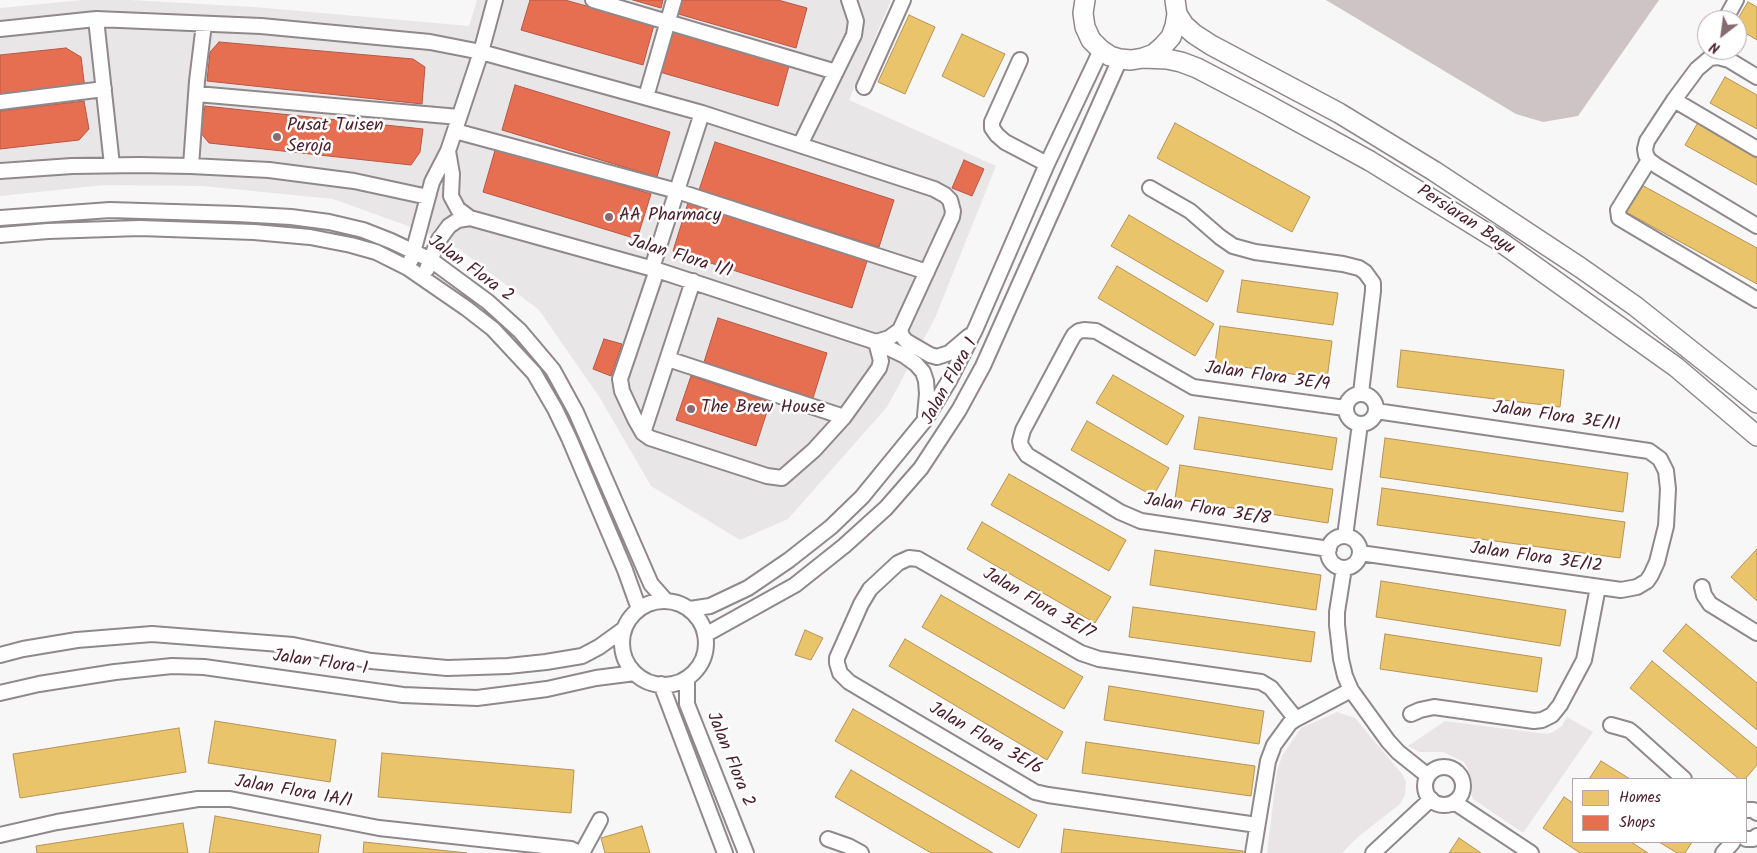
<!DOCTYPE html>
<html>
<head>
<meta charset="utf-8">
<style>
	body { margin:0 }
	#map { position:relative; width:1757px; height:853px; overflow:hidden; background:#f7f7f7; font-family:Kalam,sans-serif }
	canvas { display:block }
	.legend { position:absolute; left:1572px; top:778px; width:175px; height:65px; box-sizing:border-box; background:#fff; border:1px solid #b7a5aa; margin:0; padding:6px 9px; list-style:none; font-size:15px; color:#4a1f2b }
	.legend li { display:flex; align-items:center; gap:10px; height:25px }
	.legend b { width:25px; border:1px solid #b7a5aa }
	.north { position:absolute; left:1697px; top:10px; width:50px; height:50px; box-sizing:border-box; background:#fff; border:1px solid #b7a5aa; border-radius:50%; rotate:210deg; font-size:14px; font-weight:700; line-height:20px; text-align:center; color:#4a1f2b }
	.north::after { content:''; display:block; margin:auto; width:18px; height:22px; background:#876b72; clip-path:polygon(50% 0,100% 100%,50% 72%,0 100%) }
</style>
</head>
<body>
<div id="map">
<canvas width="1757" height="853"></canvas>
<ul class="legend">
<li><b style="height:14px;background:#e9c46a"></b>Homes</li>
<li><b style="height:14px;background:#e76f51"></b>Shops</li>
</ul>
<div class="north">N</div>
</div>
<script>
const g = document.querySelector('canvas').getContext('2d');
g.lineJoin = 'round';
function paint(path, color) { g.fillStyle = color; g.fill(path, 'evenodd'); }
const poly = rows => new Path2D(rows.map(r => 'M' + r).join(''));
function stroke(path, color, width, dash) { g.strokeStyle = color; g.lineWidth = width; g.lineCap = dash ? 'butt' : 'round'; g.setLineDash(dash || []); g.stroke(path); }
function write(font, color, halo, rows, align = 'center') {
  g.font = font + ' Kalam,sans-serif'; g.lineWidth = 5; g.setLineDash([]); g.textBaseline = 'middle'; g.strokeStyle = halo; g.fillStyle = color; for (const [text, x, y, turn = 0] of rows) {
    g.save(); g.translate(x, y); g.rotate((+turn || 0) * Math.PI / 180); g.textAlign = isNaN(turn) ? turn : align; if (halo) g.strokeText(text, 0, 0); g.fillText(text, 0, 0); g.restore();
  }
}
paint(poly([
	[82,0,130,0,254,7,469,26,477,0,891,0,849,100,996,166,935,318,887,407,788,519,740,540,651,486,600,398,539,310,459,249,425,232,333,199,203,186,104,185,0,196,0,8]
]), '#e9e6e7');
paint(poly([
	[1337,712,1355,718,1402,774,1406,782,1405,795,1400,804,1358,837,1342,853,1267,853,1277,771,1282,756,1301,728],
	[1567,717,1593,732,1523,833,1473,799,1470,790,1468,769,1464,762,1443,752,1419,752,1408,746,1445,721,1547,734,1553,732,1562,726]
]), '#e9e5e6');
paint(poly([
	[1326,0,1659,0,1578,116,1543,122,1516,114]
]), '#cec3c5');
const homes = poly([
	[1748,2,1757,7,1757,40,1737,28,1737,20,1748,2],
	[909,15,935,27,905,94,878,82,909,15],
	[962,34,1005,54,984,97,942,76,962,34],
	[1725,77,1757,95,1757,129,1710,103,1725,77],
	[1700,119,1757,151,1757,185,1685,145,1700,119],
	[1175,123,1310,197,1292,232,1157,158,1175,123],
	[1638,183,1757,248,1757,284,1624,211,1638,183],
	[1129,215,1224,271,1207,302,1111,246,1129,215],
	[1117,266,1214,324,1195,356,1098,298,1117,266],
	[1242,280,1338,293,1333,325,1237,312,1242,280],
	[1220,326,1332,341,1327,379,1215,363,1220,326],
	[1401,350,1564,370,1560,407,1397,387,1401,350],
	[1113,375,1184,416,1167,445,1096,403,1113,375],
	[1199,417,1337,438,1332,470,1194,449,1199,417],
	[1087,421,1169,468,1153,496,1071,450,1087,421],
	[1385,438,1628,473,1623,512,1380,477,1385,438],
	[1180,465,1333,489,1328,523,1175,499,1180,465],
	[1009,474,1126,540,1109,571,991,505,1009,474],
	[1382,488,1625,522,1620,558,1377,525,1382,488],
	[982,522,1111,597,1095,623,967,549,982,522],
	[1757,549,1757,601,1731,577,1757,549],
	[1155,550,1321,575,1316,610,1150,585,1155,550],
	[1381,581,1566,610,1560,646,1376,617,1381,581],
	[941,595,1083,677,1064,709,922,627,941,595],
	[1133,607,1315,632,1311,662,1129,637,1133,607],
	[1686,624,1757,683,1757,730,1663,651,1686,624],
	[805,630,823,638,811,660,795,655,805,630],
	[1385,634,1542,658,1537,692,1380,669,1385,634],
	[905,639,1063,732,1047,760,889,666,905,639],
	[1652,661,1757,748,1757,765,1745,779,1739,779,1630,688,1652,661],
	[1109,686,1264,711,1259,744,1104,720,1109,686],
	[853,709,1037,815,1019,848,835,741,853,709],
	[215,721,336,740,330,782,208,763,215,721],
	[179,728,186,772,20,798,13,754,179,728],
	[1086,742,1255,766,1251,796,1082,773,1086,742],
	[382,753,574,770,571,813,378,797,382,753],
	[1601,761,1630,779,1589,779,1601,761],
	[851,770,993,853,931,853,835,797,851,770],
	[1564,797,1573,803,1573,842,1631,842,1648,853,1580,853,1543,828,1564,797],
	[215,816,321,835,318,853,209,853,215,816],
	[183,823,188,853,37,853,36,846,183,823],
	[642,826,650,853,605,853,601,838,642,826],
	[1064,829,1243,851,1243,853,1061,853,1064,829],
	[1459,838,1481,853,1449,853,1459,838],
	[364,842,467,853,363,853,364,842],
	[1659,842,1692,842,1685,853,1677,853,1659,842]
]);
paint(homes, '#e9c46a');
stroke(homes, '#b99257', 1);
const shops = poly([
	[530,0,565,0,654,25,643,65,521,30,530,0],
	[633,0,663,0,661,8,633,0],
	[678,0,778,0,807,8,796,48,675,13,678,0],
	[668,31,789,66,778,106,656,71,668,31],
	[219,42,413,59,425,67,422,104,207,81,210,52,219,42],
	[66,48,81,57,85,89,0,98,0,55,66,48],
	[515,85,670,132,657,177,502,130,515,85],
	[84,101,89,129,79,140,0,149,0,111,84,101],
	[205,106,423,129,420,152,411,165,209,143,200,132,205,106],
	[715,142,894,200,879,247,699,190,715,142],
	[496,147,651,194,637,239,483,192,496,147],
	[964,160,984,169,972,196,952,188,964,160],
	[688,203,867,261,852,308,673,251,688,203],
	[718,318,827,353,813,398,704,362,718,318],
	[604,339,622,344,611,376,593,369,604,339],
	[691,376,770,402,756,446,676,420,691,376]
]);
paint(shops, '#e76f51');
stroke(shops, '#b85746', 1);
const minor = poly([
	[593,0,836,72],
	[96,19,112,165],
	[1725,20,1736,0],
	[0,29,96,19,261,26,430,42,481,52,702,113,934,189,945,195,950,200,953,211,952,217,900,330,889,338,876,342],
	[1020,60,992,122,992,128,997,135,1005,142,1047,164],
	[1757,77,1729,60,1718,57,1710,58,1697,69,1674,100,1647,141,1645,149,1646,155,1649,160,1657,166,1757,226],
	[864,87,903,0],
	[197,94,459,117],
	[646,97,674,0],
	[1674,100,1757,149],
	[0,102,104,89],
	[455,131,677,191,927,272],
	[800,145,854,35,856,21,849,0],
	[448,151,452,174,451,196,458,209,470,218,657,270,876,342,905,356,916,364,923,372,926,381,927,394,925,416],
	[1649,160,1618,210,1619,218,1757,300],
	[191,166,197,81,204,24],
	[0,171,72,166,139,165,191,166,269,170,354,181,428,197],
	[1150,188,1190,211,1220,237,1233,246,1255,252,1343,264,1359,268,1365,272,1373,283,1373,291,1361,393],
	[0,218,110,210,237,214,291,217,329,222,363,230,391,241,431,260,488,302,520,331,553,370,576,412,651,584,666,601],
	[0,235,48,231,140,228,254,232,310,237,351,245,376,252,408,268,466,308,493,329,534,373,555,409,569,438,625,570,639,609],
	[411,260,432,182,448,151,481,52,495,0],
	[652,268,702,113],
	[427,269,438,241,449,226,458,220,470,218],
	[657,270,620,379,622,391,635,419,643,433,650,438,767,476,782,478,814,450,844,417,862,392,879,368,881,361,876,342],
	[900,330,902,336,906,341,930,355,937,357,949,353,969,336],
	[668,359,844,417],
	'1346 409a15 15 0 1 1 30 0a15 15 0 1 1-30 0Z',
	[643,433,693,281],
	[1345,536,1360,424],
	'1328 552a16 16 0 1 1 32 0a16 16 0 1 1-32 0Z',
	[1329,549,1141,521,1120,512,1027,455,1021,446,1020,441,1023,430,1070,342,1074,335,1079,331,1084,330,1096,331,1193,387,1345,408],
	[1360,553,1621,590,1637,587,1647,581,1651,575,1657,562,1666,526,1668,489,1666,471,1660,459,1649,451,1376,411],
	[1344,568,1337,612,1337,625,1341,659,1345,676,1351,690,1388,741,1398,752,1428,776],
	[1702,587,1704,595,1710,604,1757,633],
	'622 643a42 42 0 1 1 84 0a42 42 0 1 1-84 0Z',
	[690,609,710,606,748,588,789,560,831,527,862,497,925,420,949,381,975,330,1047,164,1101,50],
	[705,635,795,585,844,546,886,508,921,468,959,410,983,366,1120,59],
	[0,655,23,649,77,640,152,634,293,645,371,661,447,668,508,666,546,662,582,656,599,647,624,629],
	[687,678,687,704,746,853],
	[661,684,725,853],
	[0,693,39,684,115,672,172,666,204,667,403,695,477,698,547,689,596,678,635,673],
	[1411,714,1420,710,1434,707,1534,721,1542,720,1552,715,1560,705,1584,660,1598,587],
	[1611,725,1629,730,1634,734,1684,779],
	'1425 786a19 19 0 1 1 38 0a19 19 0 1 1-38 0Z',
	[1454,802,1531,853],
	[1746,810,1753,810,1757,813],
	[1257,825,1048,795,1035,792,849,682,840,673,837,663,837,658,861,604,870,589,898,563,909,558,918,559,1081,653,1099,659,1261,682,1271,688,1296,719],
	[0,835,57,822,198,799,230,799,379,828,571,849,579,853],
	[828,839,848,846,861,853],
	[1746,839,1753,839,1757,836],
	[582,853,600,820],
	[1253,853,1268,761,1274,745,1290,723,1296,719,1351,690],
	[1373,853,1431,799],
	[1723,853,1733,842]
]);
const major = poly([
	[1085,0,1083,13,1085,27,1091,40,1101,50,1110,56,1120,59,1131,60,1143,58,1154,54,1163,46,1171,37,1175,26,1177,14,1175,0],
	[1177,14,1184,25,1194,34,1211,45,1339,113,1434,171,1581,268,1635,306,1757,403],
	[1143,58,1167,59,1181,62,1197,68,1266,104,1370,161,1498,240,1676,367,1757,436]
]);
stroke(minor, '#90888a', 18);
stroke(major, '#90888a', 22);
stroke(minor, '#fefefe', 14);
stroke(major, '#fefefe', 19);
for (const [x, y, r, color] of [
	[277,137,5,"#876b72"],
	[609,217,5,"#876b72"],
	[691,409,5,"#876b72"]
]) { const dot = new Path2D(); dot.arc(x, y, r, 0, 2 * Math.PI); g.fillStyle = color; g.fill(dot); stroke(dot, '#fff', 2); }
write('18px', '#4a1f2b', '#fff', [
	["Pusat Tuisen",287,127],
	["Seroja",287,148],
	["AA Pharmacy",619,217],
	["The Brew House",701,409]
], 'left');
write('18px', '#4a1f2b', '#fff', [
	["Persiaran Bayu",1465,221,33],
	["Jalan Flora 1/1",680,258,17],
	["Jalan Flora 2",470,270,36],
	["Jalan Flora 3E/9",1267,378,8],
	["Jalan Flora 1",951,382,-61],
	["Jalan Flora 3E/11",1556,418,8],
	["Jalan Flora 3E/8",1207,511,9],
	["Jalan Flora 3E/12",1536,559,8],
	["Jalan Flora 3E/7",1038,605,30],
	["Jalan Flora 1",320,664,8],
	["Jalan Flora 3E/6",985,740,30],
	["Jalan Flora 2",729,760,68],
	["Jalan Flora 1A/1",293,793,10]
]);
</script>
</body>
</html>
